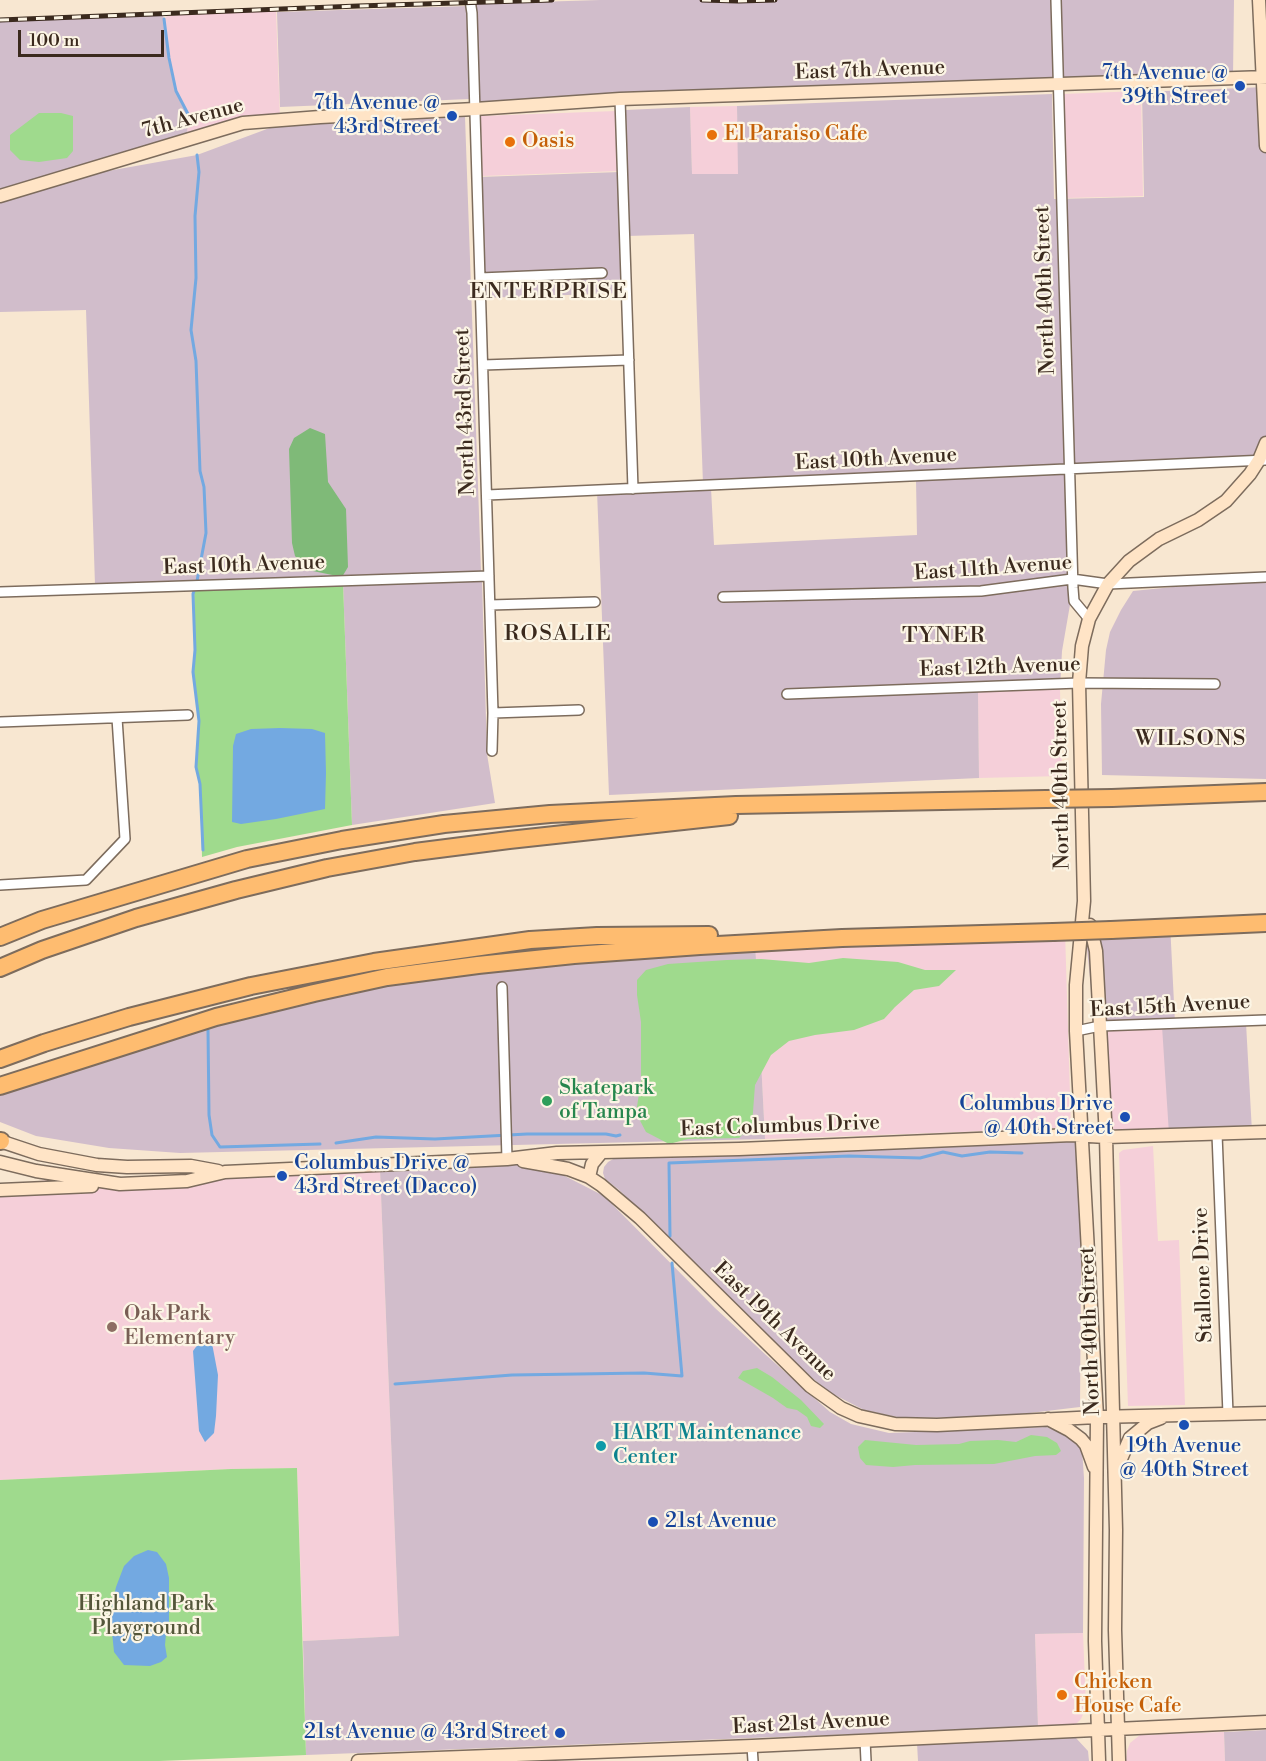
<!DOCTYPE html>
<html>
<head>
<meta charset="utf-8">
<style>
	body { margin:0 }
	#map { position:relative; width:1266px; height:1761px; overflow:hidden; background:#f8e7d1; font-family:"Libre Bodoni",serif }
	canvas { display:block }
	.scale { position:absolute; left:18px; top:30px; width:146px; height:27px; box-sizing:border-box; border:3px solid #3b2a1e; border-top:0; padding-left:8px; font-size:18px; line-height:21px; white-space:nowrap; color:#3b2a1e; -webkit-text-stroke:4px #fcf5e5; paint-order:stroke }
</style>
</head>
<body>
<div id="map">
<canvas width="1266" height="1761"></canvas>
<div class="scale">100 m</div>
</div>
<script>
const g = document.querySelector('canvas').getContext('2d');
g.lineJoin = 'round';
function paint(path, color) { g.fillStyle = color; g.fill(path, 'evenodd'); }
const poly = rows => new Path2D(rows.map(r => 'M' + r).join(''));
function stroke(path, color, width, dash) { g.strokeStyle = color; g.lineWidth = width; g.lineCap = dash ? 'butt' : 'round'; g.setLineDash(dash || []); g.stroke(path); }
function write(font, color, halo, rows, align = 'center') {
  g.font = font + ' "Libre Bodoni",serif'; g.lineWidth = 4.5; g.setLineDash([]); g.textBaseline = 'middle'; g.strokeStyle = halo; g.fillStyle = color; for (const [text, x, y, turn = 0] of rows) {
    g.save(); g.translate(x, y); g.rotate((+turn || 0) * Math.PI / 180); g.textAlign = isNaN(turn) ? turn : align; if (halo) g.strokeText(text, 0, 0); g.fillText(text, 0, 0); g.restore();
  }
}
paint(poly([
	[276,11,280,119,187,138,188,114,176,91,169,58,164,19,167,16,180,15],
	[1141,91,1143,196,1066,198,1062,94],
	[737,106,739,174,692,175,690,107],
	[616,111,619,171,482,176,480,116],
	[1060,689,1062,776,979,778,978,691],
	[1065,931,1071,1128,765,1139,755,941],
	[1166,1026,1172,1134,1103,1135,1096,1027],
	[1153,1146,1158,1241,1179,1240,1185,1405,1128,1406,1119,1153,1123,1150],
	[380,1170,399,1636,303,1641,297,1468,231,1469,0,1480,0,1186,71,1177,87,1179,217,1177],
	[1083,1633,1086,1707,1081,1719,1074,1726,1038,1727,1035,1634],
	[1224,1732,1225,1761,1126,1761,1127,1751,1130,1743,1140,1735]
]), '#f5cfd9');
paint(poly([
	[600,0,1234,0,1233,76,477,102,472,4],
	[467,6,470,99,280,107,277,12],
	[163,14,169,58,176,91,188,114,187,138,0,195,0,21],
	[1266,87,1266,460,703,484,694,234,627,236,626,110,690,107,692,174,738,174,737,106,1052,94,1054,199,1144,197,1142,92],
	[465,117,481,571,95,585,86,310,0,312,0,196,69,178,197,155,275,126],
	[620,172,624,293,483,298,479,177],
	[1069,472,1075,576,1062,651,1060,689,978,691,979,778,609,795,597,491,711,488,714,545,917,535,916,480],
	[482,580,487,754,495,803,352,825,343,583],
	[1266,580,1266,779,1102,775,1101,704,1106,650,1110,632,1121,610,1133,591,1223,582],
	[1170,923,1175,1023,1095,1027,1085,929],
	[755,941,765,1139,180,1153,109,1148,36,1136,0,1122,0,1089,135,1038,476,964],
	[1246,1023,1252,1132,1169,1134,1162,1026],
	[1082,1140,1080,1407,996,1417,902,1418,864,1410,827,1391,772,1342,618,1189,605,1179,603,1173,604,1167,608,1162,615,1158],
	[510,1163,559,1173,604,1196,715,1308,766,1355,830,1412,851,1424,889,1433,1046,1427,1068,1435,1082,1449,1084,1478,1083,1633,1035,1634,1038,1727,306,1755,303,1641,399,1636,380,1170],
	[1266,1730,1266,1761,1225,1761,1224,1732],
	[1036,1738,1076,1738,1088,1751,1089,1761,918,1761,917,1743]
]), '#d1bdcb');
paint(poly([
	[39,113,61,113,73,116,73,151,67,158,39,162,20,160,10,150,10,135],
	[343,583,352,825,237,847,202,857,200,784,196,767,199,721,193,672,195,650,194,589],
	[843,958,898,962,925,970,956,970,939,986,914,990,895,1007,884,1019,854,1030,815,1035,789,1041,771,1055,755,1085,752,1125,739,1138,688,1139,669,1144,646,1132,636,1113,641,1081,641,1022,637,995,637,980,646,970,668,964,727,960,761,959,809,963],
	[757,1368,772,1377,801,1400,824,1424,820,1428,811,1426,807,1417,797,1410,787,1408,773,1398,738,1378,743,1371],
	[1031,1435,1047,1437,1057,1443,1061,1451,1056,1455,1035,1456,994,1464,915,1465,893,1467,866,1465,860,1458,858,1447,865,1440,916,1445,959,1444,970,1441,998,1440,1016,1442],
	[297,1468,306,1755,159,1761,0,1761,0,1480,231,1469]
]), '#9fda8d');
paint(poly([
	[310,428,325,434,328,482,346,509,348,567,342,577,308,570,295,556,292,543,289,449,294,438]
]), '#7fba78');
paint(poly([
	[280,728,312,729,325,733,326,773,325,809,276,819,241,824,232,822,233,746,236,734,251,729],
	[211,1338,218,1375,216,1416,214,1433,205,1442,199,1431,193,1351,198,1344],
	[148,1550,157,1552,166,1564,169,1578,169,1625,166,1634,165,1645,167,1657,161,1662,150,1666,124,1665,114,1652,112,1632,112,1605,116,1587,124,1566,134,1556]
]), '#73a9e1');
stroke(poly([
	[164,19,169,58,176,91,188,114],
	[197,155,199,172,195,216,196,278,191,330,196,361,200,471,204,487,206,533,197,581,193,594,195,650,193,672,199,721,196,767,200,784,203,850],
	[208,1030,209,1115,212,1135,220,1147,320,1144],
	[336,1143,376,1137,435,1139,527,1134,606,1134,616,1136,620,1135],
	[670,1236,669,1163,849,1156,920,1158,943,1152,962,1156,990,1152,1022,1153],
	[395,1384,512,1375,644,1373,682,1376,672,1263]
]), '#73a9e1', 3);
const street = poly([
	[470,0,472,13,493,713,492,751],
	[1056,0,1073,588,1074,601,1089,619],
	[620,99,633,489],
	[480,278,602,273],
	[483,365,629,360],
	[487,495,1266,460],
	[0,592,489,576],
	[723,597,981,591,1072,579,1108,584,1266,577],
	[490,605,595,602],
	[787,694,1079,683,1215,684],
	[493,713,579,710],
	[0,722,188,715],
	[0,885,86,880,125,839,117,718],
	[502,987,507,1159],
	[1076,1031,1100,1026,1266,1020],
	[1217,1134,1228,1414],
	[865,1740,866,1761],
	[752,1746,753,1761]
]);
const secondary = poly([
	[1259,0,1266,146],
	[0,196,243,123,320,117,475,109,620,99,1266,77],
	[1090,925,1096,951,1106,1137,1116,1530,1115,1630,1119,1761],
	[0,1141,39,1154,97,1165,127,1167,191,1166,218,1171],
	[523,1161,568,1169,589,1177,601,1185,640,1218,810,1386,841,1408,859,1416,895,1424,937,1425,1097,1417,1266,1413],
	[0,1162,36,1171,120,1184,187,1181,225,1172,507,1159,557,1153,739,1149,1072,1135,1106,1137,1266,1132],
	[589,1177,592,1164,601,1153],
	[0,1190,92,1186],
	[1048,1419,1069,1430,1081,1439,1086,1445,1094,1467],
	[1117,1468,1130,1438,1148,1423,1161,1418],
	[358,1761,752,1746,1266,1722],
	[1099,1761,1095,1641,1097,1417,1076,1031,1076,985,1084,901,1079,683,1082,646,1089,619,1108,584,1129,561,1159,539,1198,520,1226,501,1250,474,1259,460,1266,443]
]);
const highway = poly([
	[1112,798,1266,792],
	[1111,930,1266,923],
	[0,937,42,920,247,859,342,840,444,824,550,814,736,805,1046,799],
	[0,968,42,950,136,918,236,890,327,868,415,852,509,840,729,816],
	[0,1059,44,1043,129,1017,251,986,374,962,530,940,597,936,709,935],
	[0,1086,216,1017,314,993,387,977,478,965,574,955,700,946,842,938,1053,932],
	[0,1141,1,1141]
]);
stroke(street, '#7d6c5d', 12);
stroke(secondary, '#7d6c5d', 15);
stroke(highway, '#7d6c5d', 20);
stroke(street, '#fff', 9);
stroke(secondary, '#ffe4c6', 12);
stroke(highway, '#febc70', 16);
const rail = poly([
	[702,0,738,1,775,0],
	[0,20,358,6,552,0]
]);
stroke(rail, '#3b2a1e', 5);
stroke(rail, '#fcf5e5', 3, [9]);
const highwayBridge = poly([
	[1046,799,1112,798],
	[1053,932,1111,930]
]);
stroke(highwayBridge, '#7d6c5d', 20, []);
stroke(highwayBridge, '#febc70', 16);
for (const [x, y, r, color] of [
	[1240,86,6,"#1a4fb4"],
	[452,116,6,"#1a4fb4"],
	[712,135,6,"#e8710a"],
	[510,142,6,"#e8710a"],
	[547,1101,6,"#2e9e5b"],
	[1125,1117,6,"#1a4fb4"],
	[282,1176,6,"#1a4fb4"],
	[112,1327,6,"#8d6e63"],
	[1184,1425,6,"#1a4fb4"],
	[601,1446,6,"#0f9aa8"],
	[653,1522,6,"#1a4fb4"],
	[1062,1695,6,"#e8710a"],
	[560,1733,6,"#1a4fb4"]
]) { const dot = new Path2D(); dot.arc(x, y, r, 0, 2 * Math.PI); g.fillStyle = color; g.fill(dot); stroke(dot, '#fcf5e5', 2); }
write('21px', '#3b2a1e', '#fcf5e5', [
	["East 7th Avenue",870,71,-2],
	["7th Avenue",193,119,-15],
	["North 40th Street",1046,290,-92],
	["North 43rd Street",466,412,-92],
	["East 10th Avenue",876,460,-3],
	["East 10th Avenue",244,566,-2],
	["East 11th Avenue",993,569,-4],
	["East 12th Avenue",1000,668,-2],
	["North 40th Street",1062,785,-91],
	["East 15th Avenue",1170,1007,-3],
	["East Columbus Drive",780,1127,-2],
	["Stallone Drive",1204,1275,-92],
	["East 19th Avenue",774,1322,44],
	["North 40th Street",1091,1331,-92],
	["East 21st Avenue",811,1724,-3]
]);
write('21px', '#164399', '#fcf5e5', [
	["7th Avenue @",1228,74],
	["39th Street",1228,98],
	["7th Avenue @",440,104],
	["43rd Street",440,128],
	["Columbus Drive",1113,1105],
	["@ 40th Street",1113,1129],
	["Columbus Drive @",294,1164,"left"],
	["43rd Street (Dacco)",294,1188,"left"],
	["19th Avenue",1184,1447,"center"],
	["@ 40th Street",1184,1471,"center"],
	["21st Avenue",665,1522,"left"],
	["21st Avenue @ 43rd Street",548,1733]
], 'right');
write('21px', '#c56008', '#fcf5e5', [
	["El Paraiso Cafe",724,135],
	["Oasis",522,142],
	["Chicken",1074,1683],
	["House Cafe",1074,1707]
], 'left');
write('21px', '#27864d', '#fcf5e5', [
	["Skatepark",559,1089],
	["of Tampa",559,1113]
], 'left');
write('21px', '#785e54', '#fcf5e5', [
	["Oak Park",124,1315],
	["Elementary",124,1339]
], 'left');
write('21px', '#0d838f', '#fcf5e5', [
	["HART Maintenance",613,1434],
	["Center",613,1458]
], 'left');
write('21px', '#54563a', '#fcf5e5', [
	["Highland Park",146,1605],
	["Playground",146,1629]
]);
g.letterSpacing = '1.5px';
write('22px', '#3b2a1e', '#fcf5e5', [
	["ENTERPRISE",549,293],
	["ROSALIE",558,635],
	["TYNER",944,637],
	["WILSONS",1191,740]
]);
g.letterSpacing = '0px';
</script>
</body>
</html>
